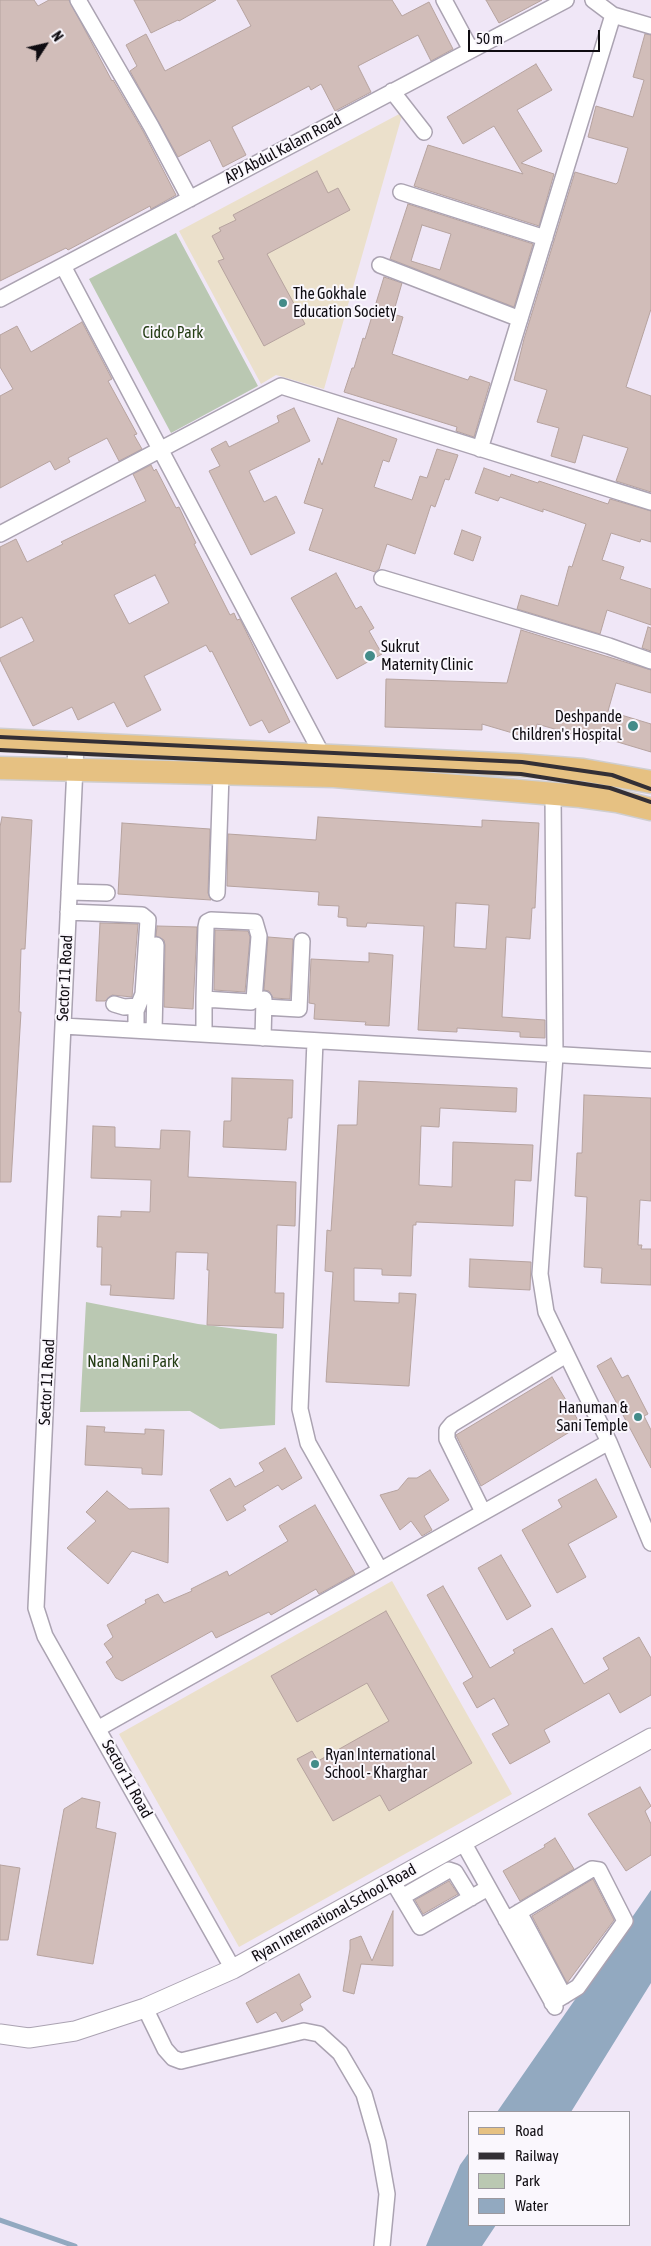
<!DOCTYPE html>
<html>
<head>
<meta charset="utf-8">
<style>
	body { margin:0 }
	#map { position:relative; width:651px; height:2246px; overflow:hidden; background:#f0e7f7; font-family:"Asap Condensed",sans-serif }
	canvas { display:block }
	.legend { position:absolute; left:468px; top:2111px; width:162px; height:115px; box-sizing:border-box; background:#faf7fd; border:1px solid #9c999f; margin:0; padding:6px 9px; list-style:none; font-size:15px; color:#0f0c11 }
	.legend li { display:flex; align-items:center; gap:10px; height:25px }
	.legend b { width:25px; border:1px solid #9c999f }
	.north { position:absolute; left:20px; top:20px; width:50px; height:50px; -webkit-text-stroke:4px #faf7fd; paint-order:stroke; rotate:55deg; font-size:14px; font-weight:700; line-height:20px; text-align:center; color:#0f0c11 }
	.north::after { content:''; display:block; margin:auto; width:18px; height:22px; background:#0f0c11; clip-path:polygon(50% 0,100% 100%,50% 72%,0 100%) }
	.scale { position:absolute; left:468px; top:30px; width:132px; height:22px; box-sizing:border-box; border:2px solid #0f0c11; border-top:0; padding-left:6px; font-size:15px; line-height:18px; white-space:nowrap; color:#0f0c11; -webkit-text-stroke:4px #faf7fd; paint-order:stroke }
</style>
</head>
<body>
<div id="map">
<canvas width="651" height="2246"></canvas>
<ul class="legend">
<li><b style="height:6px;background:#e6c182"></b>Road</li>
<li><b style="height:6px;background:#332f35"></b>Railway</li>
<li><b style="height:14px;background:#bac8b2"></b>Park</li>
<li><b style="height:14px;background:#92a9c0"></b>Water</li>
</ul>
<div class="north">N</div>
<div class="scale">50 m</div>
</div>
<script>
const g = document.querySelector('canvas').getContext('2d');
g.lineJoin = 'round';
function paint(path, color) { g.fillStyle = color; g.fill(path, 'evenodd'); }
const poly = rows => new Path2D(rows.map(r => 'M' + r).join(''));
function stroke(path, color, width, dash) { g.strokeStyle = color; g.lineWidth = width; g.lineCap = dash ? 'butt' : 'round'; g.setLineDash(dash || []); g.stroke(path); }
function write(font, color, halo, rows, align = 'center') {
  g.font = font + ' "Asap Condensed",sans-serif'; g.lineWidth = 4; g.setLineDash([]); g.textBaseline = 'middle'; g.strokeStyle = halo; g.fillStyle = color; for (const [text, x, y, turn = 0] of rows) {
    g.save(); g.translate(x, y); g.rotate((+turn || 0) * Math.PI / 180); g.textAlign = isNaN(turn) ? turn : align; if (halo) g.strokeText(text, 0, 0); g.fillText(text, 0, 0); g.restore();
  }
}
paint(poly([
	[403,112,324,389,276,375,261,384,179,231],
	[392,1581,512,1794,239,1947,119,1734]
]), '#ebe0cb');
paint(poly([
	[176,233,258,386,171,433,89,279],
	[86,1302,198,1324,277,1334,275,1425,220,1429,190,1411,80,1412]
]), '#bac8b2');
paint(poly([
	[651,1890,651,1983,571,2112,497,2112],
	[470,2151,470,2225,496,2225,482,2246,426,2246,460,2165]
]), '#92a9c0');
stroke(poly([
	[0,2220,75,2246]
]), '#92a9c0', 5);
const building = poly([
	[0,0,34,0,38,6,49,0,69,0,112,81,113,80,143,131,176,195,151,209,150,206,68,250,66,248,0,281,0,0],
	[134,0,216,0,179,21,178,20,151,33,134,0],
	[237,0,392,0,402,16,429,2,453,49,431,61,418,35,358,66,371,92,335,111,321,84,311,90,309,86,232,127,246,155,223,167,210,140,178,157,130,71,137,66,126,45,146,34,165,71,251,26,237,0],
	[486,0,542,0,499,23,486,0],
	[645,34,651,35,651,309,626,387,651,396,651,492,616,481,628,448,583,435,575,463,551,456,559,428,537,422,547,390,514,380,524,339,575,172,616,184,618,182,628,148,588,137,596,106,633,117,644,80,633,77,645,34],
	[536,64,552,90,517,110,542,151,521,163,554,174,539,226,414,186,428,145,523,174,494,126,463,144,447,117,536,64],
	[317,171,328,193,338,188,350,210,267,254,305,324,264,346,218,261,224,259,212,236,221,231,219,228,236,220,233,215,317,171],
	[408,204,533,244,514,307,390,259,408,204],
	[422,225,451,234,440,270,411,261,422,225],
	[384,277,402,283,393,314,403,317,392,354,468,380,470,376,490,383,474,437,456,431,457,427,344,392,352,368,354,368,363,338,365,339,384,277],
	[82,322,112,379,108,381,137,434,134,435,142,449,119,461,107,438,68,458,70,462,55,470,50,461,0,488,0,396,13,389,0,367,0,335,17,326,31,352,82,322],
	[294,408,310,441,249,471,264,502,276,496,295,533,251,555,209,471,220,466,211,449,226,441,229,447,279,422,277,416,294,408],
	[338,418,397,439,389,462,383,460,374,487,412,500,420,476,427,478,437,449,458,455,449,480,445,479,435,507,431,505,415,554,387,544,379,569,375,572,309,550,323,509,304,503,319,458,322,465,338,418],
	[151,465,154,471,156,469,176,508,179,507,196,543,194,544,230,615,234,613,237,620,240,619,290,722,269,733,262,720,250,726,212,651,210,652,206,645,144,676,161,710,127,727,114,702,78,720,72,707,33,726,0,660,0,658,34,641,22,617,0,628,0,547,16,539,27,562,63,544,61,542,146,501,133,474,151,465],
	[155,575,169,603,129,624,114,595,155,575],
	[484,468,510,477,511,474,538,483,539,481,608,504,610,499,651,511,651,542,641,539,640,542,611,533,602,560,624,567,620,579,651,589,651,625,607,610,600,634,517,609,521,595,558,606,569,566,572,567,586,524,543,509,543,512,500,497,498,501,475,493,484,468],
	[462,530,481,537,473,561,454,554,462,530],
	[336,573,356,609,361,606,374,628,369,631,382,654,337,679,291,598,336,573],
	[648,627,651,628,651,651,642,648,648,627],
	[521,630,651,670,651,693,616,683,608,711,651,724,651,752,601,737,600,742,537,724,533,739,482,724,482,730,385,727,386,679,507,683,521,630],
	[2,817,32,820,25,949,21,949,19,1012,21,1012,11,1182,0,1182,0,827,2,817],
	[318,817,482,827,482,820,539,823,535,908,532,908,530,939,506,937,502,1017,545,1020,545,1038,520,1037,520,1032,457,1028,457,1032,418,1030,424,926,367,923,366,927,347,926,347,918,338,917,339,906,318,905,319,892,227,886,228,834,316,840,318,817],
	[456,903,489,905,486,949,454,947,456,903],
	[122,823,210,829,208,893,211,900,118,894,122,823],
	[100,923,138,924,132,997,112,995,105,1001,96,1001,100,923],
	[157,926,197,927,193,1009,164,1007,165,945,164,940,156,936,157,926],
	[215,930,248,931,250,937,245,992,214,990,215,930],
	[268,937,293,939,290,999,273,998,269,991,264,990,268,937],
	[369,953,393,955,389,1026,365,1025,366,1022,314,1019,315,1004,309,1003,311,959,369,962,369,953],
	[232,1078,293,1080,292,1118,288,1118,286,1150,223,1147,224,1121,231,1121,232,1078],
	[359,1081,517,1088,516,1112,440,1108,439,1127,421,1126,419,1185,452,1187,453,1142,533,1145,531,1181,515,1180,513,1226,416,1222,416,1225,413,1225,411,1276,382,1275,382,1269,354,1268,354,1301,399,1303,399,1293,416,1294,409,1386,326,1382,333,1272,325,1271,327,1230,331,1231,338,1125,357,1125,359,1081],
	[584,1095,651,1098,651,1201,640,1200,638,1245,642,1245,641,1249,651,1249,651,1285,601,1283,602,1268,584,1267,587,1197,575,1196,577,1153,582,1153,584,1095],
	[93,1126,115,1127,115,1147,160,1149,161,1130,190,1131,188,1177,296,1182,295,1226,277,1225,275,1293,284,1293,283,1328,207,1325,209,1270,207,1270,208,1253,176,1252,174,1299,110,1295,111,1285,101,1285,102,1247,97,1247,98,1216,121,1217,121,1211,150,1212,151,1180,91,1178,93,1126],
	[470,1259,531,1262,530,1290,469,1287,470,1259],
	[611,1358,622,1378,628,1375,648,1414,644,1416,651,1430,651,1468,597,1366,611,1358],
	[552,1377,581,1425,481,1486,456,1435,552,1377],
	[87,1426,105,1427,104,1432,145,1434,145,1429,164,1430,162,1475,142,1474,142,1468,85,1465,87,1426],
	[285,1448,302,1478,282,1490,278,1485,243,1506,246,1510,227,1521,210,1490,230,1478,235,1487,264,1471,259,1463,285,1448],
	[430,1470,449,1500,424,1516,432,1530,422,1536,411,1521,400,1530,380,1495,398,1490,408,1478,417,1478,430,1470],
	[596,1479,617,1517,568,1544,586,1577,557,1593,522,1530,562,1507,558,1500,596,1479],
	[107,1491,129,1509,169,1508,168,1563,132,1551,108,1584,67,1548,96,1521,86,1512,107,1491],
	[315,1505,355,1574,319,1594,316,1589,271,1615,269,1612,216,1638,212,1631,122,1681,116,1678,106,1662,113,1657,104,1644,113,1637,107,1625,146,1603,145,1600,158,1594,164,1603,192,1591,191,1589,227,1571,229,1576,288,1541,279,1526,315,1505],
	[501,1555,531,1606,507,1620,478,1568,501,1555],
	[443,1586,490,1668,515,1653,513,1650,552,1628,584,1684,609,1669,603,1658,639,1637,651,1658,651,1695,620,1713,609,1693,544,1730,550,1742,510,1764,492,1734,509,1725,494,1698,477,1708,463,1683,473,1677,427,1595,443,1586],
	[386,1611,472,1763,389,1811,380,1795,333,1821,297,1759,312,1751,318,1761,389,1721,367,1683,297,1722,271,1676,386,1611],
	[640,1787,651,1806,645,1811,651,1824,651,1855,626,1871,588,1814,640,1787],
	[82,1798,100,1802,96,1828,116,1833,93,1964,37,1955,64,1809,82,1798],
	[555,1838,574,1869,520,1901,503,1871,545,1847,544,1845,555,1838],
	[0,1865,20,1868,8,1940,0,1940,0,1865],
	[593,1879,614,1920,567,1983,532,1916,593,1879],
	[449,1881,458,1894,423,1914,415,1900,449,1881],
	[393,1911,393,1966,361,1964,354,1994,343,1991,350,1949,350,1940,361,1936,372,1961,393,1911],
	[299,1974,311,1997,300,2004,303,2010,282,2022,276,2012,257,2023,246,2003,299,1974]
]);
paint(building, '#d1bdb9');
stroke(building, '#b6a39f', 1);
const minor = poly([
	[78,0,151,126,190,199],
	[444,0,471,50],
	[593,0,613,15,651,26],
	[392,91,424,132],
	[401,192,545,238],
	[380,265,520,319],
	[63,266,326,762],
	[0,299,566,0],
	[480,449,613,15],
	[0,534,281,386,651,502],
	[382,578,609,646,651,661],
	[76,745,36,1608,45,1636,233,1969],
	[553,794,555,1056,540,1274,546,1312,609,1442,651,1543],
	[69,892,107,893],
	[217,893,221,774],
	[68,912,142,915,148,920,143,994,136,1011,136,1030],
	[204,999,251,1002,254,1000,259,936,255,922,211,920,207,922,206,927,204,999,204,1034],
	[114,1004,124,1007,138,1006],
	[264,1007,299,1009,302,941],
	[63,1026,651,1060],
	[154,1031,156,945],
	[263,1038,264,999],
	[315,1041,300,1409,308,1443,380,1570],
	[483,1512,447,1439,447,1430,452,1424,566,1355],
	[99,1728,609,1442],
	[463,1842,555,2007],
	[392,1880,420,1927,488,1888],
	[402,1897,449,1870,455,1872,471,1898],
	[519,1912,564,1996],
	[506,1920,592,1869,599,1870,625,1921,578,1987,552,2003],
	[145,2008,165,2049,173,2058,181,2061,304,2031,319,2034,340,2053,364,2094,378,2143,387,2194,382,2246]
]);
const tertiary = poly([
	[0,2034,29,2038,75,2031,145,2008,233,1969,651,1738]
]);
const primary = poly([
	[0,740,519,765,583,770,651,782],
	[0,768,334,776,580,796,617,801,651,809]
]);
stroke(minor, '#aba3b2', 18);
stroke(tertiary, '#aba3b2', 21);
stroke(primary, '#cfcecf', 25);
stroke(minor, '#fff', 15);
stroke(tertiary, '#fff', 19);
stroke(primary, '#e6c182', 22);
stroke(poly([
	[0,737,522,762,612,775,651,789],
	[0,750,521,774,610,788,651,802]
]), '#332f35', 4);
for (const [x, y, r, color] of [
	[283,303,5,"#438b89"],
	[370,656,6,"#438b89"],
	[633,726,6,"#438b89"],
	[638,1417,5,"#438b89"],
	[315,1764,5,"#438b89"]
]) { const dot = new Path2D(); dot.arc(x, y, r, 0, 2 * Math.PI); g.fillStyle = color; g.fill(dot); stroke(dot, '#faf7fd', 2); }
write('16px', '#0f0c11', '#faf7fd', [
	["APJ Abdul Kalam Road",283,149,-28],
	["Sector 11 Road",65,978,-87],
	["Sector 11 Road",47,1382,-87],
	["Sector 11 Road",127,1779,61],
	["Ryan International School Road",334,1913,-29]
]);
write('16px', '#0f0c11', '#faf7fd', [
	["The Gokhale",293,294],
	["Education Society",293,312],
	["Sukrut",381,647],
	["Maternity Clinic",381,665],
	["Deshpande",622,717,"right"],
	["Children's Hospital",622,735,"right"],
	["Hanuman &",628,1408,"right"],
	["Sani Temple",628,1426,"right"],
	["Ryan International",325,1755],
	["School - Kharghar",325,1773]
], 'left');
write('16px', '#243d14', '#faf7fd', [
	["Cidco Park",173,333],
	["Nana Nani Park",133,1362]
]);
</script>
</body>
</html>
